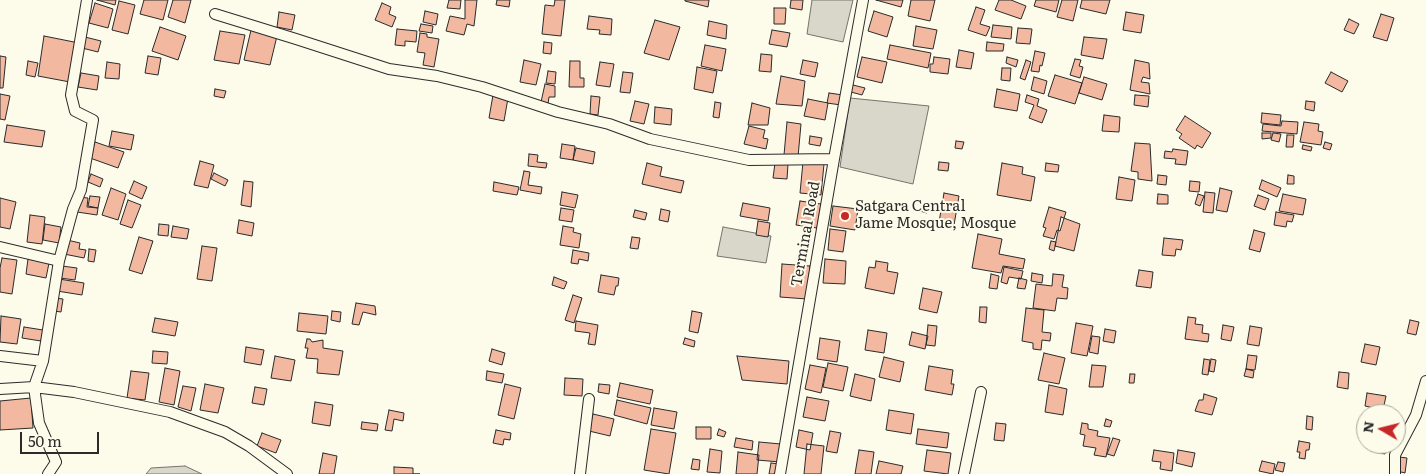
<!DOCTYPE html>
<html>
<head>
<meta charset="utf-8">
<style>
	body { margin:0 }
	#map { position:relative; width:1426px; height:474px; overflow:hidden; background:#fdfbea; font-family:Literata,serif }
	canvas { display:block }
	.north { position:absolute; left:1356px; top:404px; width:50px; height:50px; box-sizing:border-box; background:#fdfbea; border:1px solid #a9a89e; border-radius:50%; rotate:278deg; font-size:14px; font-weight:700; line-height:20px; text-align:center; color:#2b2b2b }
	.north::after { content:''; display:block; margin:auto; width:18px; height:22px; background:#c62828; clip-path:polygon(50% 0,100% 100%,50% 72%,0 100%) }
	.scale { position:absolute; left:20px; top:432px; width:79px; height:22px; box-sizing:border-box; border:2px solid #2b2b2b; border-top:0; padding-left:6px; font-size:15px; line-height:18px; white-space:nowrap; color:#2b2b2b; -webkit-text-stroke:4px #fdfbea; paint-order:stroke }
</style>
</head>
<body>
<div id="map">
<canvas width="1426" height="474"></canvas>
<div class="north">N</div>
<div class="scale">50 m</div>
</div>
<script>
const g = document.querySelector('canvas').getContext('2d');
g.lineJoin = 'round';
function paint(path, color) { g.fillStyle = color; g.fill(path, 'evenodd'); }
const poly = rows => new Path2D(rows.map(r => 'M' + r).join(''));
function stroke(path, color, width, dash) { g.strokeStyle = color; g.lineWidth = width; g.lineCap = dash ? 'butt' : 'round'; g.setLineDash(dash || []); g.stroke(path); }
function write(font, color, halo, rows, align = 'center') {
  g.font = font + ' Literata,serif'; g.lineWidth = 4; g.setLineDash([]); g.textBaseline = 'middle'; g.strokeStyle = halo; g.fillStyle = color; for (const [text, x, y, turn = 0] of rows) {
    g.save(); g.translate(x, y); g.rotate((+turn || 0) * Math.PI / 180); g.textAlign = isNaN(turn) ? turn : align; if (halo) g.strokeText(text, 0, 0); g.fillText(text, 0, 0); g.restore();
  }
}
const water = poly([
	[812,0,853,0,843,42,807,34,812,0],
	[850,98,929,106,913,184,840,167,850,98],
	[723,227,771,236,766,263,717,256,723,227],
	[185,466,202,474,146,474,151,468,185,466]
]);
paint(water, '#d8d7c9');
stroke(water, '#74746e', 1);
const building = poly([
	[97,0,116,0,115,5,97,0],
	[144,0,168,0,163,20,140,14,144,0],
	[173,0,191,0,185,23,168,17,173,0],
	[449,0,461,0,460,9,447,8,449,0],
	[465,0,477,0,474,26,467,24,464,35,446,31,450,16,465,19,465,0],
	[497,0,510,0,509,7,496,5,497,0],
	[555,0,565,0,561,36,542,34,545,5,554,6,555,0],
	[685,0,709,0,708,7,685,1,685,0],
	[791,0,803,0,802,10,790,8,791,0],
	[876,0,903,0,901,7,876,0],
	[911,0,935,0,930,21,908,16,911,0],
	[999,0,1011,0,1026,6,1021,19,995,10,999,0],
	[1036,0,1059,0,1056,12,1034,6,1036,0],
	[1062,0,1078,0,1073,21,1057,17,1062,0],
	[1082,0,1110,0,1106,14,1080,8,1082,0],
	[119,1,135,5,128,34,112,30,119,1],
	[95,3,113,9,108,28,89,23,95,3],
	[382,3,391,7,389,14,396,17,392,27,375,20,382,3],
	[976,7,985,10,980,24,990,27,986,36,968,30,976,7],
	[774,8,786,8,785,24,774,24,774,8],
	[425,11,438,14,436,25,423,22,425,11],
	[874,11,893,17,887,37,868,31,874,11],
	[279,12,295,15,292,30,277,27,279,12],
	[1126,12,1144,15,1141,33,1123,30,1126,12],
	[1381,14,1394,18,1387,41,1373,37,1381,14],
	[589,16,612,19,611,35,599,34,600,30,587,29,589,16],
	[1349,19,1359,24,1354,34,1344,30,1349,19],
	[655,20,680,27,669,60,644,53,655,20],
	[709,21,727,25,726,39,707,35,709,21],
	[421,24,433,26,432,33,419,31,421,24],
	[993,25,1012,27,1011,39,991,37,993,25],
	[916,26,937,30,933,49,913,46,916,26],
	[160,27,186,36,178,60,152,51,160,27],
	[1018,28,1032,29,1030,44,1016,43,1018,28],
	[397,29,417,31,416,42,405,41,405,46,395,45,397,29],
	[251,30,277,36,270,65,244,60,251,30],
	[772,30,790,33,787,47,769,44,772,30],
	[220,31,245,35,239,64,214,60,220,31],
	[420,33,427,34,427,37,439,39,434,67,423,65,425,53,417,52,420,33],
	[44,36,79,43,70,82,38,76,44,36],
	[85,37,101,41,98,52,82,48,85,37],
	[1084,37,1107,39,1103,59,1081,55,1084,37],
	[544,42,552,43,551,54,543,53,544,42],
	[987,42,1004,44,1003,51,986,51,987,42],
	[705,45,726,49,722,71,701,66,705,45],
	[890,45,931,53,928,68,887,59,890,45],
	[959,50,974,53,971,69,956,67,959,50],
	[1035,51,1045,53,1042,66,1040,65,1039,72,1031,71,1035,51],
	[761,54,772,55,771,72,759,71,761,54],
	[0,56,6,57,3,88,0,88,0,56],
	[148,56,161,58,158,75,145,73,148,56],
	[862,57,887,62,882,83,857,77,862,57],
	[934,57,950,59,948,74,930,72,930,64,933,64,934,57],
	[1007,57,1018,60,1016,67,1006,63,1007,57],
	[1075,59,1081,60,1079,66,1083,67,1080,78,1070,75,1075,59],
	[524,60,541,64,536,85,520,82,524,60],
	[803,60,818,63,815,77,800,74,803,60],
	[1026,60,1031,62,1025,80,1020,78,1026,60],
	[1135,60,1149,63,1150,79,1143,77,1141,82,1149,83,1150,94,1130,90,1135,60],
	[28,61,38,63,35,77,26,75,28,61],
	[570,61,580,61,580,78,584,78,584,87,569,87,570,61],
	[107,62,120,64,119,79,105,78,107,62],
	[600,62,614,64,610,87,596,85,600,62],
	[697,67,717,71,713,93,694,89,697,67],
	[1002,68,1011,68,1010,81,1001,80,1002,68],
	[548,71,556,72,555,84,546,83,548,71],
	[623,72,633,73,630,93,620,92,623,72],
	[1331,72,1348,81,1342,92,1325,83,1331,72],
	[81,73,99,76,97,90,78,87,81,73],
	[1055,75,1082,83,1075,104,1048,96,1055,75],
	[781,76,805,81,802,106,776,104,781,76],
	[1034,77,1047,81,1044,94,1031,90,1034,77],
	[1084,77,1107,84,1102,100,1079,93,1084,77],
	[545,84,555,86,555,97,549,97,548,104,541,102,545,84],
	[853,85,865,88,862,95,851,92,853,85],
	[215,89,226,91,224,98,214,96,215,89],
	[997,89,1020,94,1017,111,994,107,997,89],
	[829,93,843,95,841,105,827,103,829,93],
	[0,94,10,96,5,120,0,119,0,94],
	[493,95,508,98,504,121,489,118,493,95],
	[1027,95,1039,99,1037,106,1047,110,1042,123,1029,118,1034,105,1025,102,1027,95],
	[1135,95,1149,96,1148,107,1134,105,1135,95],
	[591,96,600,97,598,115,590,114,591,96],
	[808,99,828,103,825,120,804,116,808,99],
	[635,101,649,104,644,124,630,121,635,101],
	[1306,101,1315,102,1314,111,1305,109,1306,101],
	[715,102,721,103,719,118,713,117,715,102],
	[752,103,770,108,768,125,748,125,752,103],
	[655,107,672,109,671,125,654,123,655,107],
	[1262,113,1281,115,1280,125,1261,123,1262,113],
	[1104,115,1120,117,1119,132,1102,131,1104,115],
	[1185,116,1211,133,1202,148,1197,145,1195,149,1179,138,1182,134,1176,130,1185,116],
	[1282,121,1298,122,1297,134,1262,131,1263,124,1281,126,1282,121],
	[787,122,801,124,798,157,784,155,787,122],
	[1304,122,1319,124,1318,131,1323,132,1321,145,1300,142,1304,122],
	[7,125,45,131,42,147,4,142,7,125],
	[749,126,765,130,763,138,768,139,766,149,744,144,749,126],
	[112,131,134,135,131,150,109,146,112,131],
	[1262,133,1271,133,1271,138,1262,139,1262,133],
	[1273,133,1281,134,1279,142,1271,140,1273,133],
	[1287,135,1294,135,1293,147,1286,147,1287,135],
	[810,136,822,138,820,146,809,144,810,136],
	[956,141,964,142,962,149,955,148,956,141],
	[95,142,124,152,118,168,90,158,95,142],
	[1325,142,1332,144,1330,150,1323,148,1325,142],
	[1135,143,1150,144,1152,181,1138,179,1138,172,1131,171,1135,143],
	[562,144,575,146,573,160,560,158,562,144],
	[1303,145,1312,147,1311,151,1302,149,1303,145],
	[576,148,595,152,593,164,573,160,576,148],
	[1173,149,1188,151,1186,165,1175,164,1176,159,1164,158,1165,151,1172,152,1173,149],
	[529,154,538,155,537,162,547,163,546,168,528,166,529,154],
	[200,161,214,165,208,188,194,185,200,161],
	[803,162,824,164,821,195,800,193,803,162],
	[939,162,949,163,948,171,938,170,939,162],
	[647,163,662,167,660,176,684,181,681,193,642,184,647,163],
	[775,163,788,164,787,179,773,178,775,163],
	[1002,163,1023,167,1022,174,1035,177,1031,201,997,195,1002,163],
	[1046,163,1059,165,1058,172,1045,171,1046,163],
	[524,171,530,172,528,185,542,187,541,194,520,190,524,171],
	[214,173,228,180,225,186,211,179,214,173],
	[91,174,103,179,100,187,88,182,91,174],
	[1158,175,1167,176,1166,185,1157,184,1158,175],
	[1288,175,1294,176,1294,184,1287,184,1288,175],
	[1119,177,1135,180,1132,201,1116,199,1119,177],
	[1262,180,1281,188,1277,197,1259,189,1262,180],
	[134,181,147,187,142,199,129,193,134,181],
	[244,181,253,182,251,207,241,205,244,181],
	[1190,181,1200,182,1199,192,1189,191,1190,181],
	[494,182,519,187,517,195,493,191,494,182],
	[111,188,126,194,118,220,102,215,111,188],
	[1220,188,1232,191,1227,212,1216,210,1220,188],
	[562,192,578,195,575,208,560,205,562,192],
	[1205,192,1215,193,1213,213,1203,212,1205,192],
	[944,193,959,196,954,225,939,222,944,193],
	[1158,194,1168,195,1168,204,1157,204,1158,194],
	[1198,194,1204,196,1200,206,1195,204,1198,194],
	[1283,194,1306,199,1303,215,1279,211,1283,194],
	[1258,195,1269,199,1265,210,1254,206,1258,195],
	[90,196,100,197,98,208,88,206,90,196],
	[79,197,88,198,87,207,98,208,97,215,77,212,79,197],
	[0,198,16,202,10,229,0,227,0,198],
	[128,200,141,205,132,228,120,224,128,200],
	[800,201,821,204,817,228,796,225,800,201],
	[743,203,770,208,768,221,740,216,743,203],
	[922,204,929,205,927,213,920,211,922,204],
	[833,206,858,209,855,230,830,226,833,206],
	[1049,207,1066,212,1060,231,1057,230,1054,239,1043,236,1046,228,1043,227,1049,207],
	[561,208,574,210,572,222,559,220,561,208],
	[661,209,670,211,668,222,659,220,661,209],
	[635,210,647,213,645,220,633,217,635,210],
	[1276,212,1294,215,1292,222,1287,221,1286,227,1274,225,1276,212],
	[30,215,45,217,42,244,27,242,30,215],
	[1061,217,1080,224,1074,251,1055,246,1061,217],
	[239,220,254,223,252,236,237,233,239,220],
	[758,221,770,223,768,237,756,235,758,221],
	[45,224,61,227,59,243,43,240,45,224],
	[159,224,169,225,168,236,158,235,159,224],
	[173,226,189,229,187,239,171,237,173,226],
	[563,226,574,228,573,232,581,234,579,248,560,245,563,226],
	[830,229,846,231,843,252,828,250,830,229],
	[1254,230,1265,233,1260,252,1249,249,1254,230],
	[978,234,1002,239,999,254,1025,259,1023,269,1003,266,1001,273,972,268,978,234],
	[139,237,153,241,142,274,129,270,139,237],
	[632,237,640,238,638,249,630,248,632,237],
	[1164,238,1183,240,1181,250,1176,249,1175,256,1162,255,1164,238],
	[67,240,80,243,79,249,86,250,84,258,64,254,67,240],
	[1051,241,1056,242,1054,251,1049,249,1051,241],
	[202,246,217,248,212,281,197,279,202,246],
	[89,249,96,250,94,262,88,261,89,249],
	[573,250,589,253,588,261,579,259,578,264,571,263,573,250],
	[2,258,17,260,12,294,0,292,0,268,2,258],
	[28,259,49,263,46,278,26,274,28,259],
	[825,259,846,261,845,284,823,283,825,259],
	[876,261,888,263,887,271,898,273,894,294,865,288,869,267,875,268,876,261],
	[782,264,810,266,807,299,780,297,782,264],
	[62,266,77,268,75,280,60,278,62,266],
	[1004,267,1023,271,1021,279,1009,277,1007,284,1001,282,1004,267],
	[1139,270,1153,272,1151,288,1136,286,1139,270],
	[1032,273,1043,275,1042,283,1031,281,1032,273],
	[991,274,999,276,997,289,989,288,991,274],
	[1053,274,1064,275,1062,287,1068,288,1067,299,1057,298,1055,311,1033,308,1036,284,1052,286,1053,274],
	[601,275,619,278,618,286,616,286,614,295,598,292,601,275],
	[554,277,567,282,564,289,552,285,554,277],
	[1019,278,1027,280,1025,289,1017,288,1019,278],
	[59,279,84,283,82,295,57,291,59,279],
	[923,288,942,292,937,313,919,309,923,288],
	[573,295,582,298,574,323,565,320,573,295],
	[55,298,63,299,61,312,54,311,55,298],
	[356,303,375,306,376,315,363,312,359,325,352,324,356,303],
	[980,307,987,307,986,323,979,322,980,307],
	[1026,308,1044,310,1042,332,1051,333,1050,341,1042,340,1041,350,1033,349,1033,343,1022,341,1026,308],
	[332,311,341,312,340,322,331,320,332,311],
	[692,311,702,313,698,333,689,331,692,311],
	[299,313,328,316,326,334,297,331,299,313],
	[1,316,21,319,17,344,0,342,1,316],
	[1188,317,1196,318,1195,324,1203,325,1202,333,1209,334,1208,342,1185,339,1188,317],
	[155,318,178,322,175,336,152,332,155,318],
	[1410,320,1419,322,1416,335,1407,333,1410,320],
	[576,321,598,325,595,345,588,344,590,333,575,331,576,321],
	[1076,323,1093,326,1087,356,1071,353,1076,323],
	[928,325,937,326,935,346,926,345,928,325],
	[1223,325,1234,327,1231,341,1221,339,1223,325],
	[1250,326,1262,328,1259,346,1247,344,1250,326],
	[24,327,43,330,41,341,22,338,24,327],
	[1105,329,1116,331,1114,343,1103,341,1105,329],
	[868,330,887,333,884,353,865,350,868,330],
	[912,332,928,336,925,349,909,345,912,332],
	[1092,336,1100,337,1098,354,1089,352,1092,336],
	[685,338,695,341,694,347,683,344,685,338],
	[820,338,840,341,837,362,817,359,820,338],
	[307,339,310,339,312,342,323,340,323,348,343,351,339,375,317,373,318,359,306,358,308,348,305,348,307,339],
	[1365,344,1380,347,1376,365,1361,362,1365,344],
	[246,347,264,350,261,365,244,362,246,347],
	[492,349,505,353,502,365,489,361,492,349],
	[153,351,168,352,167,364,152,363,153,351],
	[1044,353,1065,358,1059,384,1038,380,1044,353],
	[1248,355,1257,356,1255,370,1246,369,1248,355],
	[275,356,295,360,291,381,271,378,275,356],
	[737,356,789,361,787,384,742,380,737,356],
	[884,357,904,362,900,382,879,377,884,357],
	[1204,359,1210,360,1208,375,1202,374,1204,359],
	[1211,359,1216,360,1214,372,1209,371,1211,359],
	[828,363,848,367,843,391,823,387,828,363],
	[810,365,826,368,821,393,805,389,810,365],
	[1092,365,1106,366,1103,387,1089,387,1092,365],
	[929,366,953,370,951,384,954,384,952,395,925,390,929,366],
	[165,368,180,371,174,405,159,402,165,368],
	[1246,369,1254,371,1253,378,1244,376,1246,369],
	[131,371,149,373,145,400,127,398,131,371],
	[487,371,504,374,502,383,486,380,487,371],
	[1339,372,1349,373,1348,389,1337,387,1339,372],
	[855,374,875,379,871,401,850,396,855,374],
	[1130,374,1135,374,1134,383,1129,383,1130,374],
	[565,378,583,379,582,396,564,395,565,378],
	[620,383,653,390,650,404,617,397,620,383],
	[205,384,224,388,218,413,200,410,205,384],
	[505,384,521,388,514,419,498,415,505,384],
	[599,384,610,385,609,394,598,392,599,384],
	[1049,385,1067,389,1063,415,1045,412,1049,385],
	[183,386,196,388,191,411,178,407,183,386],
	[255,387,267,389,264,405,252,403,255,387],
	[1367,393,1386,396,1383,410,1365,406,1367,393],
	[1204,394,1217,398,1212,415,1195,411,1199,400,1203,400,1204,394],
	[807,397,829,401,825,421,803,417,807,397],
	[31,398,33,428,0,430,0,401,31,398],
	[617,400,651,408,647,424,614,415,617,400],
	[315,402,333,405,330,426,312,423,315,402],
	[654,408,677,412,674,429,651,425,654,408],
	[389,410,404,413,403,421,394,419,392,431,385,430,389,410],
	[889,410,914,414,911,434,886,430,889,410],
	[593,414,614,419,610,436,589,431,593,414],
	[1307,416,1313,417,1312,430,1306,429,1307,416],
	[1106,419,1112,421,1110,427,1104,426,1106,419],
	[362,422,378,424,377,431,361,429,362,422],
	[996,423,1006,424,1004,441,994,440,996,423],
	[1082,423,1088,424,1088,429,1098,431,1097,436,1110,438,1106,457,1094,455,1096,448,1083,446,1085,435,1080,434,1082,423],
	[696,427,711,427,711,439,696,439,696,427],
	[651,429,676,433,669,474,644,470,651,429],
	[719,429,726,432,724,437,717,435,719,429],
	[918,429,949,433,947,448,916,444,918,429],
	[496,430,511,433,510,440,504,439,503,445,493,443,496,430],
	[799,430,813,433,810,450,796,447,799,430],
	[830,431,841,433,837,453,826,451,830,431],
	[262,433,281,440,276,453,257,446,262,433],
	[736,438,753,441,752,450,734,447,736,438],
	[1113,438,1120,440,1114,456,1107,454,1113,438],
	[1299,441,1310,443,1309,450,1306,450,1305,459,1299,458,1300,452,1297,452,1299,441],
	[759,442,781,444,780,462,757,460,759,442],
	[807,444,824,446,821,474,804,474,807,444],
	[1374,444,1387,445,1385,454,1372,451,1374,444],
	[710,449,722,451,720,473,707,472,710,449],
	[859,450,874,452,871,474,855,474,859,450],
	[927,450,951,453,948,474,924,471,927,450],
	[1154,450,1174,453,1172,471,1160,469,1161,462,1152,461,1154,450],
	[1178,450,1195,453,1192,467,1176,463,1178,450],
	[738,452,759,455,757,474,736,474,738,452],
	[323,453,337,456,334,474,319,474,323,453],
	[1399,457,1407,458,1405,473,1397,471,1399,457],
	[693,459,700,460,699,470,691,469,693,459],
	[879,461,903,466,901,474,876,474,879,461],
	[1262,461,1275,464,1273,474,1259,471,1262,461],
	[1278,462,1285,463,1283,472,1275,470,1278,462],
	[771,463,779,464,777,474,769,474,771,463],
	[394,467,413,468,413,474,420,474,394,474,394,467]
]);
paint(building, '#f2b8a0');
stroke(building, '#2b2b2b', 1);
const minor = poly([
	[215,14,296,39,389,69,437,76,482,87,558,112,609,124,650,139,749,160,834,159],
	[0,247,59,261],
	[0,356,43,361],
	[0,389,34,387,74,392,170,412,225,432,249,446,287,474],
	[48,474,56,462,39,423,34,387,43,361,59,261,73,209,81,190,93,120,75,111,71,95,87,0],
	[580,474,589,399],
	[780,474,834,159,863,0],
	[964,474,981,392],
	[1395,474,1395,455,1416,415,1426,381]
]);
stroke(minor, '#2b2b2b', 12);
stroke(minor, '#fdfbea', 10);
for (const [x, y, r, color] of [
	[845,216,5,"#c62828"]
]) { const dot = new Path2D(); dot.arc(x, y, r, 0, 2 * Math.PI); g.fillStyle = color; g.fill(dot); stroke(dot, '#fdfbea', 2); }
write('15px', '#2b2b2b', '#fdfbea', [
	["Satgara Central",855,207],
	["Jame Mosque, Mosque",855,224]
], 'left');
write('15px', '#2b2b2b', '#fdfbea', [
	["Terminal Road",806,234,-80]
]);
</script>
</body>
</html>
